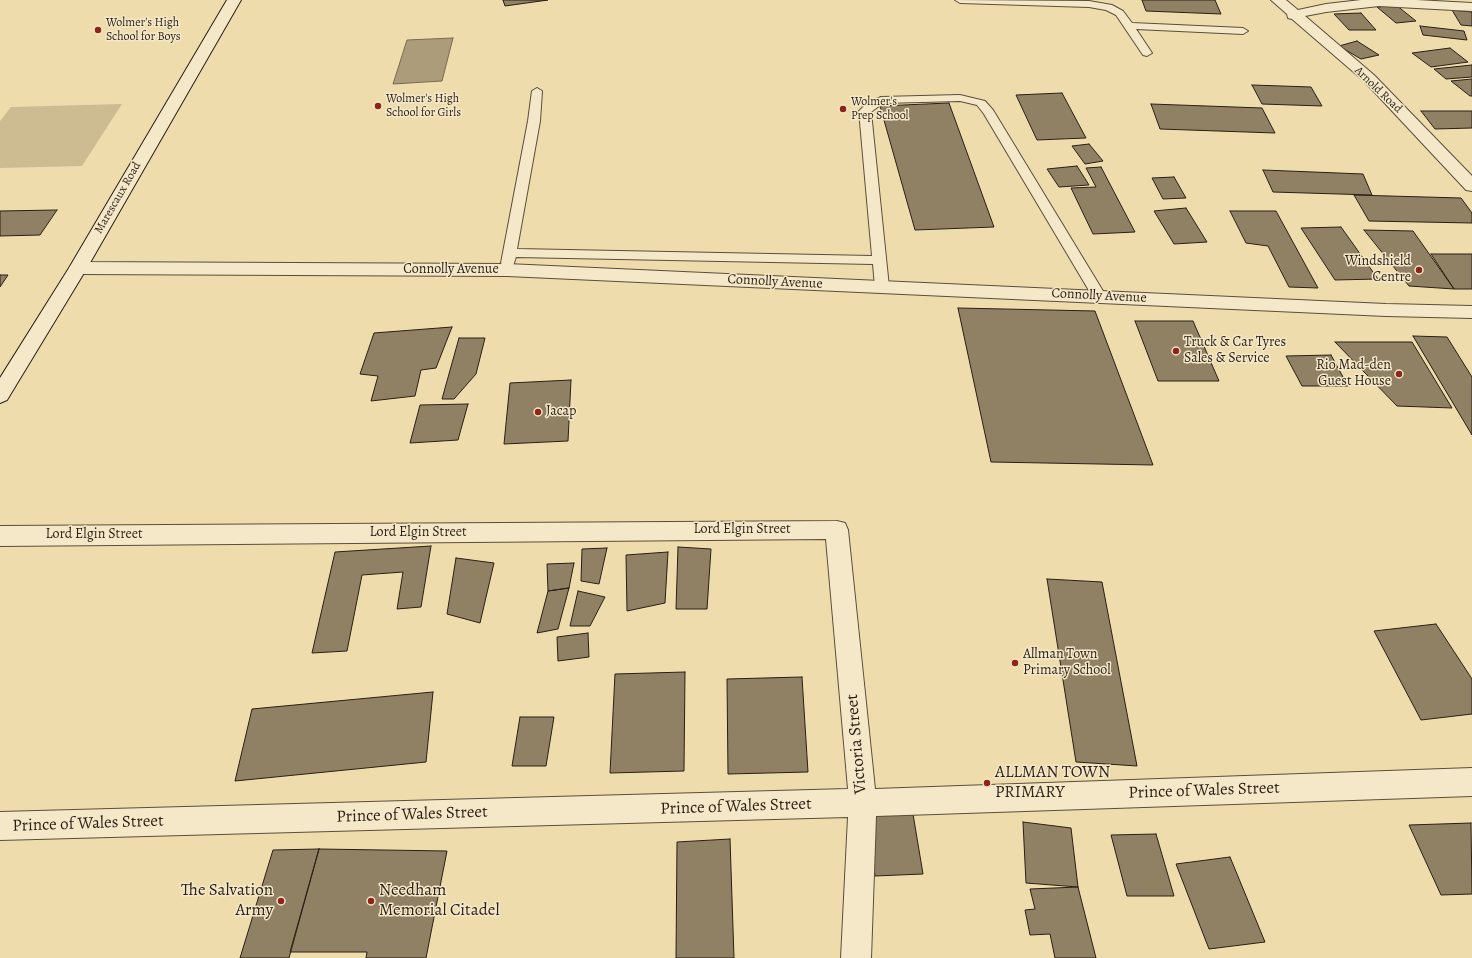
<!DOCTYPE html>
<html>
<head>
<meta charset="utf-8">
<style>
	body { margin:0 }
	canvas { display:block; background:#efdcac }
</style>
</head>
<body>
<canvas width="1472" height="958"></canvas>
<script>
const g = document.querySelector('canvas').getContext('2d');
g.lineJoin = 'round';
function paint(path, color) { g.fillStyle = color; g.fill(path, 'evenodd'); }
const poly = rows => new Path2D(rows.map(r => 'M' + r).join(''));
function stroke(path, color, width, dash) { g.strokeStyle = color; g.lineWidth = width; g.lineCap = dash ? 'butt' : 'round'; g.setLineDash(dash || []); g.stroke(path); }
function write(font, color, halo, rows, align = 'center') {
  g.font = font + ' Alegreya,serif'; g.lineWidth = 3; g.setLineDash([]); g.textBaseline = 'middle'; g.strokeStyle = halo; g.fillStyle = color; for (const [text, x, y, turn = 0] of rows) {
    g.save(); g.translate(x, y); g.rotate((+turn || 0) * Math.PI / 180); g.textAlign = isNaN(turn) ? turn : align; if (halo) g.strokeText(text, 0, 0); g.fillText(text, 0, 0); g.restore();
  }
}
paint(poly([
	[122,104,82,166,0,168,0,121,11,107]
]), '#cdbc92');
const water = poly([
	[453,38,442,81,393,84,407,40,453,38]
]);
paint(water, '#ac9c79');
stroke(water, '#786a51', 1);
const building = poly([
	[503,0,548,0,505,6,503,0],
	[1142,0,1215,0,1221,14,1146,11,1142,0],
	[1396,5,1416,21,1396,23,1377,7,1396,5],
	[1452,10,1472,12,1472,26,1461,25,1452,10],
	[1361,13,1376,30,1349,30,1334,14,1361,13],
	[1420,26,1464,31,1467,40,1423,35,1420,26],
	[1357,41,1379,55,1361,59,1339,46,1357,41],
	[1450,48,1468,62,1431,67,1412,53,1450,48],
	[1472,65,1472,77,1446,79,1434,69,1472,65],
	[1472,79,1472,96,1470,96,1451,81,1472,79],
	[1252,85,1311,87,1322,106,1262,104,1252,85],
	[1062,93,1086,138,1037,140,1016,95,1062,93],
	[949,103,994,227,915,230,880,106,949,103],
	[1151,104,1262,108,1275,133,1160,129,1151,104],
	[1421,111,1472,111,1472,128,1435,129,1421,111],
	[1089,144,1103,161,1085,164,1072,146,1089,144],
	[1077,166,1089,185,1059,187,1047,169,1077,166],
	[1101,167,1135,232,1093,234,1071,188,1096,187,1086,168,1101,167],
	[1263,170,1363,174,1372,195,1273,192,1263,170],
	[1174,177,1186,198,1163,199,1152,178,1174,177],
	[1354,195,1461,198,1472,213,1472,223,1369,221,1354,195],
	[1186,208,1207,242,1174,244,1154,211,1186,208],
	[57,210,40,235,0,236,0,211,57,210],
	[1230,211,1276,211,1318,288,1289,287,1268,246,1246,243,1230,211],
	[1341,227,1378,279,1335,280,1301,228,1341,227],
	[1364,230,1413,231,1454,289,1409,286,1364,230],
	[1431,254,1472,254,1472,289,1454,289,1431,254],
	[0,275,8,275,0,287,0,275],
	[958,308,1095,311,1153,465,991,462,958,308],
	[1135,321,1193,321,1219,381,1158,381,1135,321],
	[452,327,436,368,421,370,415,396,371,401,378,376,360,374,374,333,452,327],
	[1413,336,1447,337,1472,377,1472,435,1413,336],
	[459,338,485,338,476,374,454,399,442,399,459,338],
	[1335,342,1412,342,1452,408,1397,406,1335,342],
	[1331,355,1348,386,1302,386,1286,356,1331,355],
	[571,380,568,441,504,444,510,383,571,380],
	[468,404,458,440,410,443,420,405,468,404],
	[431,546,421,607,397,609,403,572,362,575,347,651,312,653,335,552,431,546],
	[678,547,711,549,707,609,676,609,678,547],
	[607,548,599,584,581,581,582,549,607,548],
	[668,552,665,603,627,611,626,555,668,552],
	[456,558,494,563,480,623,447,614,456,558],
	[574,563,569,588,548,591,547,564,574,563],
	[1047,579,1102,582,1137,766,1076,762,1047,579],
	[569,588,558,629,537,633,548,591,569,588],
	[578,591,605,597,590,626,570,626,578,591],
	[1436,624,1472,679,1472,714,1421,720,1374,631,1436,624],
	[588,633,589,657,558,661,557,637,588,633],
	[685,672,684,771,610,773,615,674,685,672],
	[802,677,808,772,728,774,727,679,802,677],
	[433,692,426,762,235,781,252,709,433,692],
	[520,717,554,717,546,766,512,766,520,717],
	[913,814,923,874,875,876,868,816,913,814],
	[1023,822,1071,828,1078,887,1026,883,1023,822],
	[1471,823,1472,894,1441,895,1409,825,1471,823],
	[1156,834,1174,896,1127,896,1111,835,1156,834],
	[730,839,734,958,676,958,677,842,730,839],
	[319,849,289,958,240,958,273,850,319,849],
	[319,849,447,851,426,958,366,958,367,952,290,952,319,849],
	[1230,857,1265,942,1209,949,1176,864,1230,857],
	[1078,887,1096,958,1055,958,1050,934,1030,935,1025,910,1035,909,1030,889,1078,887]
]);
paint(building, '#908164');
stroke(building, '#291f16', 1);
const lane = poly([
	[955,0,1089,1,1112,5,1123,11,1132,23,1243,28,1248,31,1243,34,1136,29,1152,53,1147,56,1143,55,1116,15,1106,10,1089,7,960,3,955,0],
	[537,88,542,91,540,121,517,249,872,256,859,111,867,103,881,97,960,95,985,101,993,110,1106,296,1104,299,1099,301,1094,299,984,114,977,105,960,101,883,103,871,112,889,287,887,290,882,291,877,290,875,287,873,264,516,257,513,266,508,267,503,266,501,263,528,121,532,91,537,88]
]);
const street = poly([
	[1271,0,1286,0,1298,10,1326,4,1361,0,1416,0,1472,3,1472,11,1379,6,1326,12,1305,16,1374,75,1472,176,1472,191,1466,190,1364,81,1292,19,1288,18,1287,14,1271,0],
	[78,262,507,264,1386,304,1472,306,1472,318,1386,316,507,276,78,274,72,272,69,268,72,264,78,262],
	[837,521,845,523,848,530,875,789,1472,768,1472,796,876,816,871,958,841,958,848,817,0,840,0,812,848,789,826,539,0,546,0,526,837,521]
]);
const secondary = poly([
	[227,0,241,0,87,268,7,400,0,403,0,378,69,268,227,0]
]);
stroke(lane, '#5a4e3c', 2);
stroke(street, '#5a4e3c', 2);
stroke(secondary, '#291f16', 2);
paint(lane, '#f5e8c9');
paint(street, '#f5e8c9');
paint(secondary, '#f5e8c9');
for (const [x, y, r, color] of [
	[98,30,4,"#8f2418"],
	[378,106,4,"#8f2418"],
	[843,109,4,"#8f2418"],
	[1419,270,4,"#8f2418"],
	[1176,351,4,"#8f2418"],
	[1399,374,4,"#8f2418"],
	[538,412,4,"#8f2418"],
	[1015,663,4,"#8f2418"],
	[987,783,4,"#8f2418"],
	[281,901,4,"#8f2418"],
	[371,901,4,"#8f2418"]
]) { const dot = new Path2D(); dot.arc(x, y, r, 0, 2 * Math.PI); g.fillStyle = color; g.fill(dot); stroke(dot, '#f5e8c9', 1.5); }
write('12px', '#291f16', '#f5e8c9', [
	["Wolmer's High",106,23],
	["School for Boys",106,37],
	["Wolmer's High",386,99],
	["School for Girls",386,113],
	["Wolmer's",851,102],
	["Prep School",851,116]
], 'left');
write('12px', '#291f16', '#f5e8c9', [
	["Arnold Road",1378,90,44],
	["Marescaux Road",118,198,-60]
]);
write('14px', '#291f16', '#f5e8c9', [
	["Windshield",1411,262,"right"],
	["Centre",1411,278,"right"],
	["Truck & Car Tyres",1184,343],
	["Sales & Service",1184,359],
	["Rio Mad-den",1391,366,"right"],
	["Guest House",1391,382,"right"],
	["Jacap",546,412],
	["Allman Town",1023,655],
	["Primary School",1023,671]
], 'left');
write('14px', '#291f16', '#f5e8c9', [
	["Connolly Avenue",451,270],
	["Connolly Avenue",775,282,3],
	["Connolly Avenue",1099,296,3],
	["Lord Elgin Street",742,530],
	["Lord Elgin Street",418,533],
	["Lord Elgin Street",94,535]
]);
write('17px', '#291f16', '#f5e8c9', [
	["Victoria Street",857,744,-95],
	["Prince of Wales Street",1204,791,-2],
	["Prince of Wales Street",736,807,-2],
	["Prince of Wales Street",412,815,-2],
	["Prince of Wales Street",88,824,-2]
]);
write('17px', '#291f16', '#f5e8c9', [
	["ALLMAN TOWN",995,773],
	["PRIMARY",995,793],
	["The Salvation",273,891,"right"],
	["Army",273,911,"right"],
	["Needham",379,891],
	["Memorial Citadel",379,911]
], 'left');
</script>
</body>
</html>
